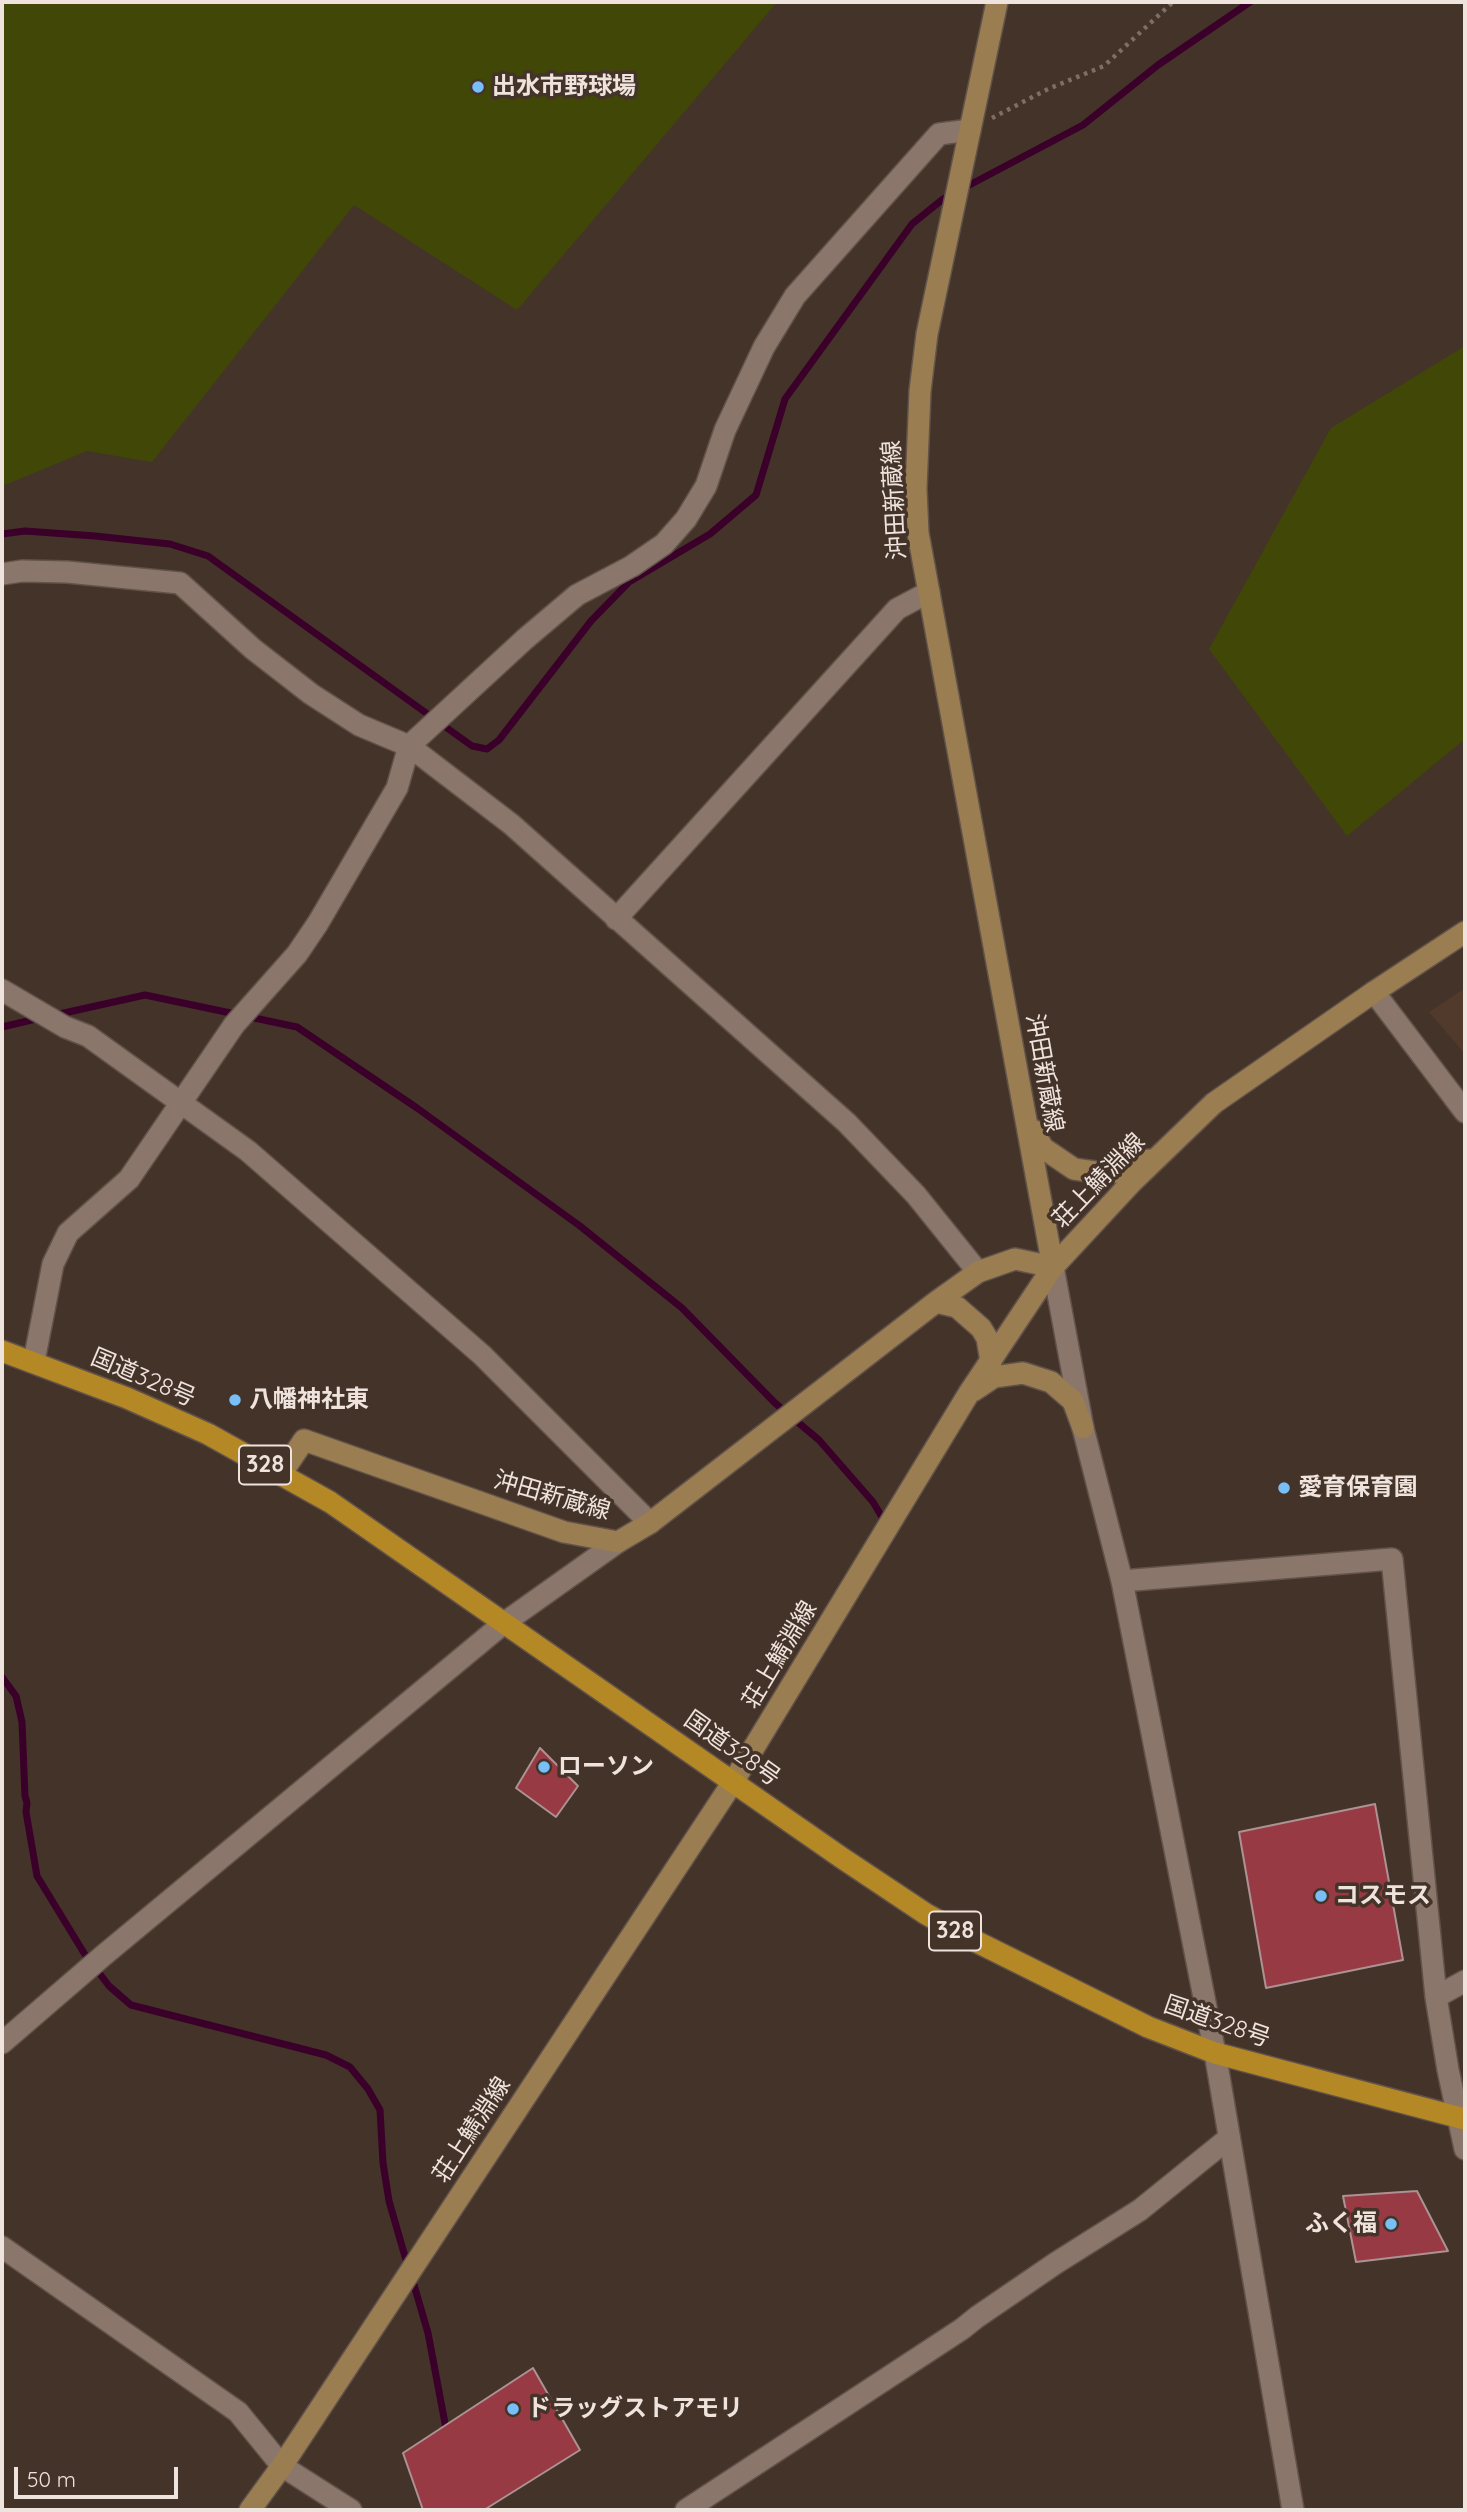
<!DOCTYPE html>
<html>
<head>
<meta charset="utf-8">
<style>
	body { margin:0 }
	#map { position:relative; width:1467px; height:2512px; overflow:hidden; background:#443329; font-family:Quicksand,sans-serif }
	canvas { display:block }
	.frame { position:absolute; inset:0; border:4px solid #efe3dd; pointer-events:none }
	.scale { position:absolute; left:14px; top:2467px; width:164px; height:32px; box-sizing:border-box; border:4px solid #efe3dd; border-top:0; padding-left:9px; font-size:21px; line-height:24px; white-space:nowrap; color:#efe3dd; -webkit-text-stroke:5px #443329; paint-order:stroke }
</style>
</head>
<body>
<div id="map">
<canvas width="1467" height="2512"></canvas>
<div class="frame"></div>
<div class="scale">50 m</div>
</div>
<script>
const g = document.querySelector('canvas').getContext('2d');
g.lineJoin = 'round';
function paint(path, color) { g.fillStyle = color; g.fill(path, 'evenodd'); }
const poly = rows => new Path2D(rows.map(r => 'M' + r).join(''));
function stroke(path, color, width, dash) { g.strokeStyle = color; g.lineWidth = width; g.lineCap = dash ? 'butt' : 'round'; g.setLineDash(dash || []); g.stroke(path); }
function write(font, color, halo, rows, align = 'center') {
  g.font = font + ' Quicksand,"Noto Sans JP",sans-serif'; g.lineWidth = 7; g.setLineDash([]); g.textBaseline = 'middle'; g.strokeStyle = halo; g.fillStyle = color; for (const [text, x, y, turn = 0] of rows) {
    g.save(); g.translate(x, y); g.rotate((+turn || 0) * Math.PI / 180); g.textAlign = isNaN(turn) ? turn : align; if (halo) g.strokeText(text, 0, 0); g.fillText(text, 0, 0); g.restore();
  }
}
paint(poly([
	[1465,988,1465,1054,1429,1012]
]), '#51392c');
paint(poly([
	[2,2,777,2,517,310,354,205,152,462,87,451,2,486],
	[1465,346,1465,739,1347,836,1209,649,1331,428]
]), '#414807');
stroke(poly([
	[2,534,25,531,95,536,170,544,208,556,472,746,487,749,499,740,591,621,629,582,710,534,756,495,785,399,912,224,943,199,1083,125,1158,65,1250,2],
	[55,1015,145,995,297,1027,417,1108,580,1226,682,1308,775,1403,819,1440,873,1502,885,1522],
	[2,1027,40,1018],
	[2,1677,16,1696,22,1722,25,1796,27,1803,26,1812,37,1876,84,1953,109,1986,131,2005,326,2055,350,2067,368,2089,380,2110,383,2163,389,2201,408,2267],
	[412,2278,428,2333,447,2434]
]), '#3a0029', 7);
const building = poly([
	[540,1748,578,1786,556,1817,516,1788,540,1748],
	[1375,1804,1403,1960,1266,1988,1239,1832,1375,1804],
	[1417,2191,1448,2251,1356,2262,1343,2196,1417,2191],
	[533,2368,580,2450,484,2510,423,2510,403,2453,533,2368]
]);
paint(building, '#973a44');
stroke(building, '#ac9293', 2);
const minor = poly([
	[2,574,22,571,67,572,180,583,253,649,311,694,359,725,409,746,511,824,847,1123,916,1195,978,1272],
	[616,919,897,609,929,592],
	[2,990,65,1027,88,1036,248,1151,482,1355,650,1523],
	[1374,992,1465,1112],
	[34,1361,53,1264,68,1233,129,1179,234,1025,297,954,318,923,397,788,409,746,525,639,577,595,632,566,664,544,686,519,706,486,725,430,764,347,795,296,939,134,970,130],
	[1122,1581,1392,1559,1436,1997,1448,2070,1465,2149],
	[504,1623,618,1542],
	[1436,1997,1465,1981],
	[686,2510,962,2329,977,2317,1056,2263,1140,2210,1229,2138]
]);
const tertiary = poly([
	[1053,1267,1083,1428,1122,1581,1215,2053,1293,2510],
	[2,2043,104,1955,504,1623],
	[2,2247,238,2412,282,2466,351,2510]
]);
const secondary = poly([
	[1033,1130,1043,1148,1074,1169,1109,1174,1149,1160],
	[936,1302,957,1307,981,1328,987,1338,991,1362],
	[973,1391,994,1377,1023,1373,1051,1382,1073,1401,1083,1428],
	[281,1474,304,1440,564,1532,618,1542,650,1523,936,1302,978,1272,1015,1259,1053,1267,918,533,916,489,920,391,927,334,997,2],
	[250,2510,282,2466,733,1782,969,1393,1053,1267,1131,1183,1214,1103,1374,992,1465,932]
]);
const trunk = poly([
	[2,1351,127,1398,208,1434,330,1502,842,1858,926,1914,977,1942,1148,2027,1215,2053,1465,2119]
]);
stroke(minor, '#61524a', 24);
stroke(tertiary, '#61524a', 24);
stroke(secondary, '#61524a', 24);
stroke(trunk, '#61524a', 24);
stroke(poly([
	[992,118,1048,89,1104,66,1173,2]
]), '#7e6f66', 4.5, [3.5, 5]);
stroke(minor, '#8b766b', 21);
stroke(tertiary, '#8b766b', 21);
stroke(secondary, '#9a7d50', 21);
stroke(trunk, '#b48824', 21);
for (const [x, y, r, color] of [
	[478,87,7,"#78bff8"],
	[235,1400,7,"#78bff8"],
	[1284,1488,7,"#78bff8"],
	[544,1767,7,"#78bff8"],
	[1321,1896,7,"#78bff8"],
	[1391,2224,7,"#78bff8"],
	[513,2409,7,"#78bff8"]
]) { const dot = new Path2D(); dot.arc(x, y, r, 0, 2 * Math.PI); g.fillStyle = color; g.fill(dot); stroke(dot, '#443329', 2.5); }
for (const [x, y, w] of [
	[265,1465,52],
	[955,1931,52]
]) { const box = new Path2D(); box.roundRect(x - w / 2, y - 19.5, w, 39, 5); g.fillStyle = '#443329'; g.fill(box); stroke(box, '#efe3dd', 2); }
write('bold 23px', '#efe3dd', null, [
	["328",265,1465],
	["328",955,1931]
]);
write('bold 24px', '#efe3dd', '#443329', [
	["出水市野球場",492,87],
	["八幡神社東",249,1400],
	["愛育保育園",1298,1488],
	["ローソン",558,1767],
	["コスモス",1335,1896],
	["ふく福",1377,2224,"right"],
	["ドラッグストアモリ",527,2409]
], 'left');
write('24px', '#efe3dd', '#443329', [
	["沖田新蔵線",895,500,-93],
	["沖田新蔵線",1044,1073,80],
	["荘上鯖淵線",1099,1181,-46],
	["国道328号",143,1378,23],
	["沖田新蔵線",552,1496,16],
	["荘上鯖淵線",780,1655,-59],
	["国道328号",732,1749,35],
	["国道328号",1217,2022,19],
	["荘上鯖淵線",472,2130,-57]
]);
</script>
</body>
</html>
